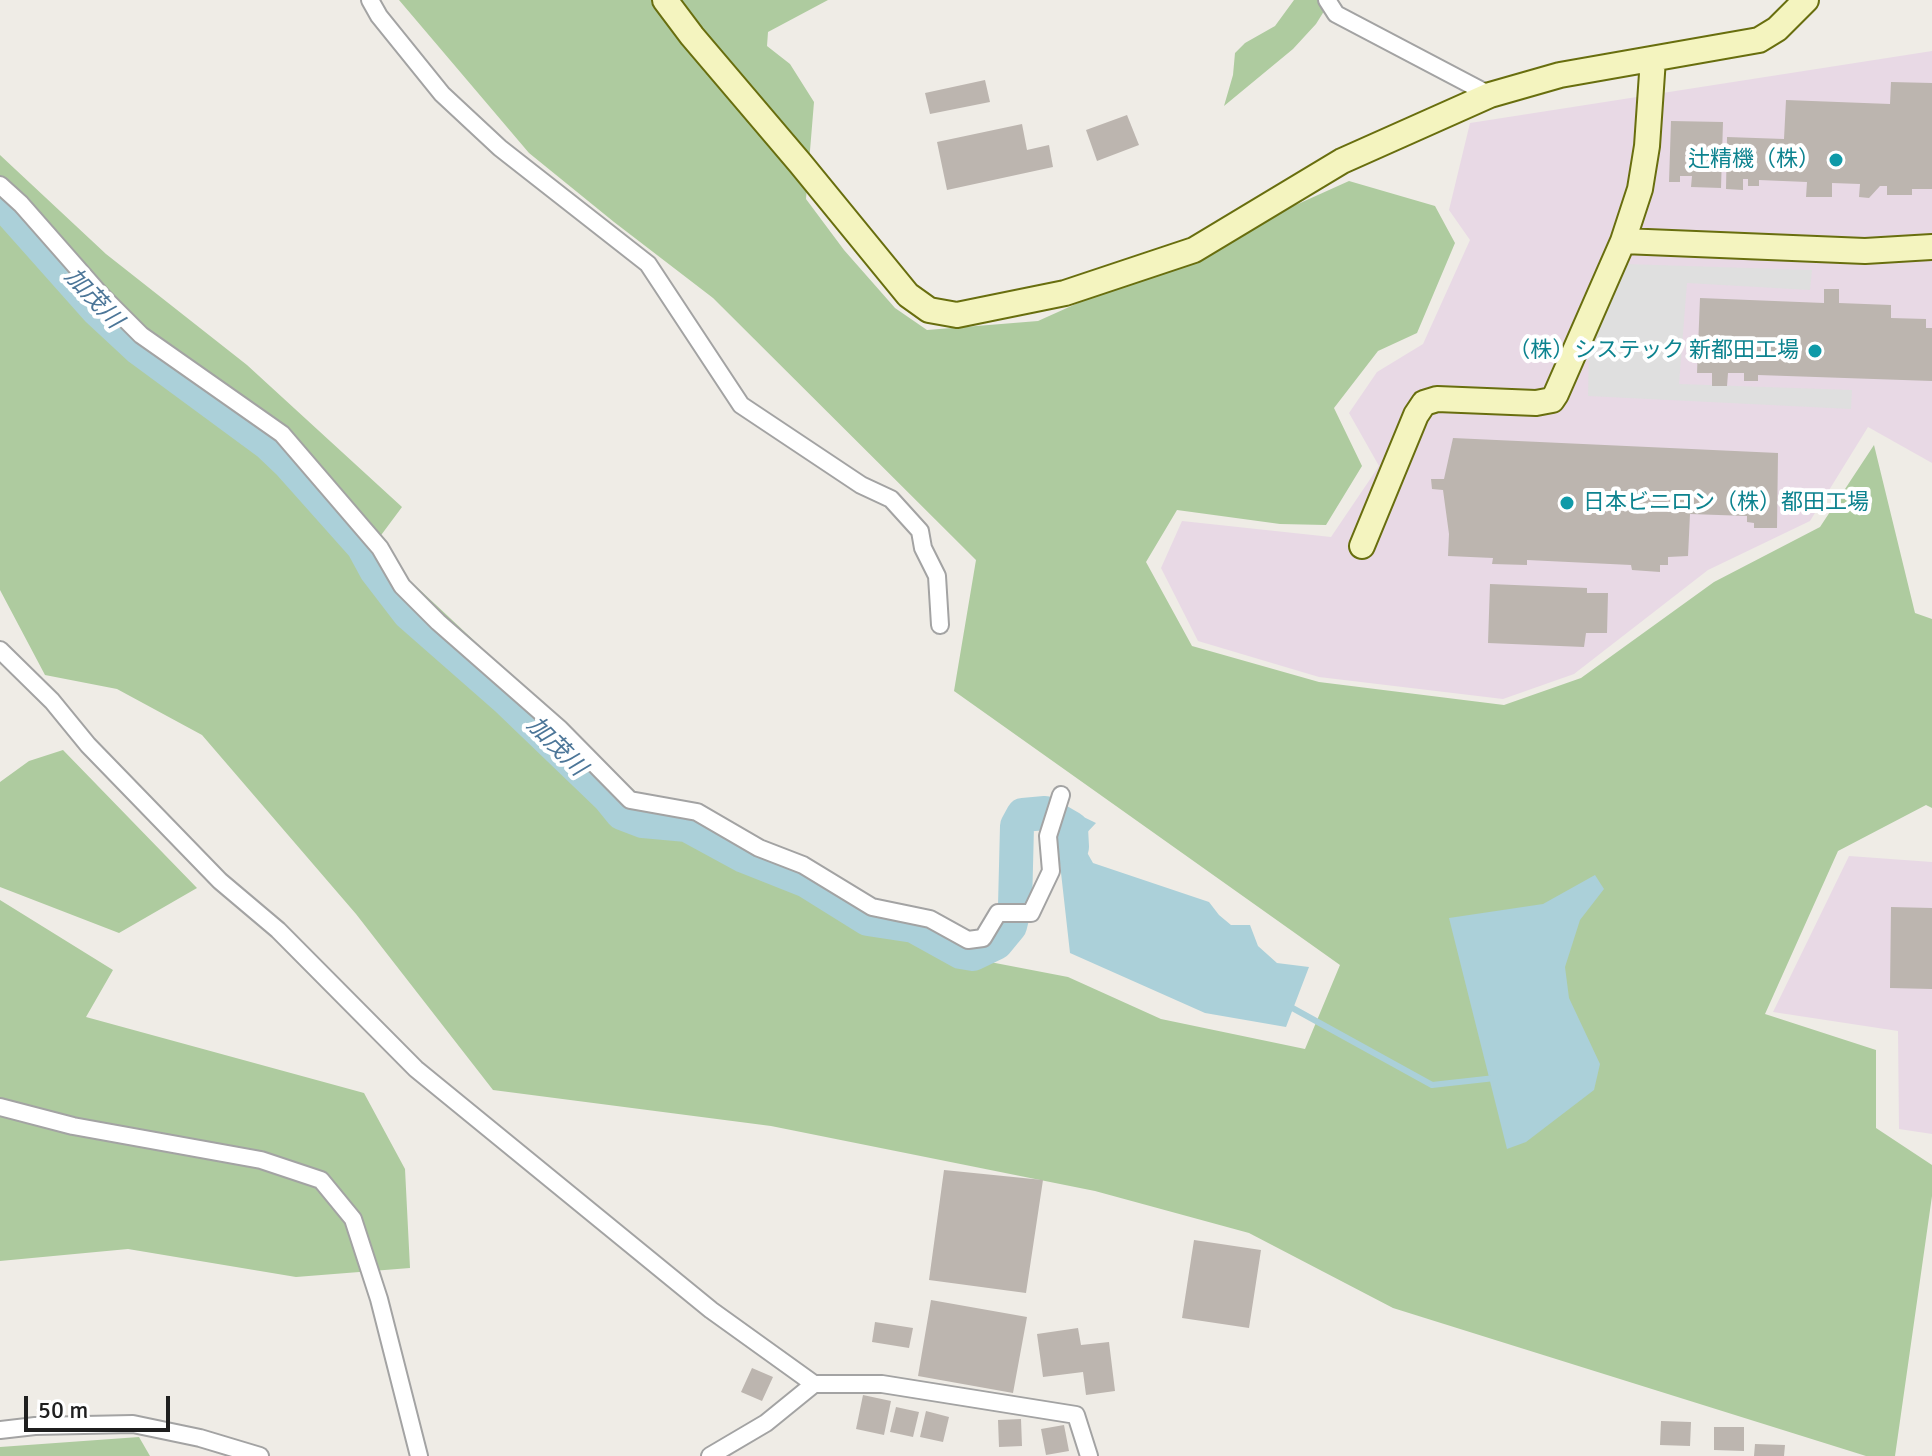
<!DOCTYPE html>
<html>
<head>
<meta charset="utf-8">
<style>
	body { margin:0 }
	#map { position:relative; width:1932px; height:1456px; overflow:hidden; background:#efece6; font-family:Signika,sans-serif }
	canvas { display:block }
	.scale { position:absolute; left:24px; top:1396px; width:146px; height:36px; box-sizing:border-box; border:4px solid #1f1f1f; border-top:0; padding-left:10px; font-size:24px; line-height:28px; white-space:nowrap; color:#1f1f1f; -webkit-text-stroke:6px #fff; paint-order:stroke }
</style>
</head>
<body>
<div id="map">
<canvas width="1932" height="1456"></canvas>
<div class="scale">50 m</div>
</div>
<script>
const g = document.querySelector('canvas').getContext('2d');
g.lineJoin = 'round';
function paint(path, color) { g.fillStyle = color; g.fill(path, 'evenodd'); }
const poly = rows => new Path2D(rows.map(r => 'M' + r).join(''));
function stroke(path, color, width, dash) { g.strokeStyle = color; g.lineWidth = width; g.lineCap = dash ? 'butt' : 'round'; g.setLineDash(dash || []); g.stroke(path); }
function write(font, color, halo, rows, align = 'center') {
  g.font = font + ' Signika,"Noto Sans JP",sans-serif'; g.lineWidth = 8; g.setLineDash([]); g.textBaseline = 'middle'; g.strokeStyle = halo; g.fillStyle = color; for (const [text, x, y, turn = 0] of rows) {
    g.save(); g.translate(x, y); g.rotate((+turn || 0) * Math.PI / 180); g.textAlign = isNaN(turn) ? turn : align; if (halo) g.strokeText(text, 0, 0); g.fillText(text, 0, 0); g.restore();
  }
}
paint(poly([
	[1932,51,1932,463,1868,427,1810,521,1708,570,1574,674,1503,699,1319,677,1198,641,1161,568,1182,521,1331,537,1379,466,1349,413,1377,372,1423,344,1470,240,1449,210,1470,123],
	[1849,856,1932,862,1932,1134,1899,1129,1898,1031,1773,1012]
]), '#e8d9e5');
paint(poly([
	[399,0,828,0,768,32,767,46,790,64,814,102,806,199,844,250,895,308,927,330,1038,321,1349,181,1435,206,1455,243,1417,333,1378,351,1334,408,1362,466,1326,525,1280,524,1177,510,1146,562,1192,646,1319,682,1504,705,1581,678,1714,582,1820,527,1874,445,1915,613,1932,619,1932,808,1926,805,1838,851,1765,1014,1876,1050,1876,1128,1932,1165,1932,1196,1895,1456,1866,1456,1393,1308,1249,1233,1095,1191,771,1126,493,1090,356,914,202,735,117,689,45,675,0,590,0,155,106,254,247,365,402,507,373,546,637,793,874,919,964,957,1068,977,1161,1019,1305,1049,1340,965,954,691,976,560,713,298,614,222,529,153],
	[1294,0,1331,0,1316,24,1293,49,1224,106,1233,75,1235,53,1245,43,1275,26],
	[63,750,197,888,119,933,0,887,0,782,29,761],
	[0,900,113,970,86,1017,364,1093,405,1169,410,1268,296,1277,128,1249,0,1261],
	[139,1437,150,1456,0,1456,0,1447]
]), '#aecb9f');
paint(poly([
	[1625,264,1812,270,1810,290,1687,283,1679,384,1852,390,1851,409,1588,396,1589,348]
]), '#dfdfdf');
paint(poly([
	[1065,808,1096,823,1080,840,1093,863,1209,902,1219,915,1231,925,1250,925,1258,946,1277,963,1309,967,1286,1027,1205,1013,1070,953,1057,837],
	[1595,875,1604,889,1580,920,1565,967,1569,998,1600,1064,1594,1090,1526,1142,1507,1149,1449,918,1543,904]
]), '#abd0d9');
stroke(poly([
	[1287,1005,1432,1085,1495,1078]
]), '#abd0d9', 6);
stroke(poly([
	[0,200,97,309,139,348,268,443,289,463,363,546,376,570,409,613,507,699,609,797,622,813,643,821,687,825,744,856,807,881,868,919,914,926,961,952,973,954,996,943,1010,926,1015,906,1017,826,1023,815,1045,813,1071,828,1072,847]
]), '#abd0d9', 34);
paint(poly([
	[985,80,990,102,930,114,925,93],
	[1891,82,1932,83,1932,189,1912,189,1912,195,1887,195,1887,186,1880,186,1869,198,1859,197,1860,184,1832,183,1832,197,1806,197,1807,182,1759,180,1759,186,1748,186,1748,179,1743,179,1743,190,1726,189,1727,137,1784,139,1786,100,1890,104],
	[1127,115,1139,145,1097,161,1086,130],
	[1671,121,1723,122,1721,188,1691,187,1692,176,1680,176,1680,182,1669,182],
	[1022,124,1027,150,1049,145,1053,167,947,190,937,142],
	[1824,289,1839,289,1839,303,1891,305,1891,318,1926,319,1926,328,1932,328,1932,381,1758,375,1758,381,1744,381,1744,373,1728,373,1727,386,1712,386,1712,373,1697,373,1700,298,1824,303],
	[1453,438,1778,453,1777,528,1754,528,1754,523,1747,522,1747,516,1690,514,1688,556,1668,557,1668,565,1660,565,1660,572,1632,570,1631,565,1527,560,1527,565,1492,564,1493,558,1448,556,1449,534,1443,490,1432,489,1431,479,1444,479],
	[1490,584,1587,588,1587,593,1608,593,1607,633,1586,633,1584,647,1488,643],
	[1891,907,1932,908,1932,989,1890,988],
	[944,1170,1043,1180,1026,1293,929,1280],
	[1194,1240,1261,1250,1249,1328,1182,1318],
	[931,1300,1027,1317,1013,1393,918,1376],
	[875,1322,913,1328,909,1348,872,1342],
	[1078,1328,1081,1345,1109,1342,1115,1391,1086,1395,1083,1372,1043,1377,1037,1334],
	[752,1368,773,1377,762,1401,741,1392],
	[863,1395,891,1401,884,1435,856,1429],
	[896,1407,919,1412,913,1437,890,1432],
	[926,1411,949,1417,943,1442,920,1437],
	[1021,1419,1022,1446,999,1447,998,1420],
	[1661,1421,1691,1422,1690,1446,1660,1445],
	[1064,1425,1069,1451,1046,1455,1041,1429],
	[1714,1427,1744,1427,1744,1451,1714,1450],
	[1755,1444,1785,1445,1784,1456,1754,1456]
]), '#bcb5af');
const street = poly([
	[370,0,379,16,442,94,500,148,648,264,741,405,861,485,891,499,920,531,923,548,937,576,940,625],
	[1327,0,1336,14,1490,95],
	[0,185,21,204,101,295,141,335,282,434,380,548,402,586,438,622,560,729,630,800,697,812,759,848,803,865,872,907,930,919,968,940,983,938,998,913,1031,913,1051,871,1048,836,1061,795],
	[0,650,52,701,88,745,220,881,278,930,416,1069,711,1310,814,1384],
	[0,1107,73,1126,261,1160,321,1180,353,1219,379,1299,419,1456],
	[0,1430,35,1426,133,1424,200,1438,260,1456],
	[710,1456,766,1423,814,1384,882,1384,1076,1415,1089,1456]
]);
const secondary = poly([
	[665,0,692,36,800,163,908,295,929,310,957,315,1065,293,1194,250,1342,161,1490,95,1560,75,1759,40,1777,29,1806,0],
	[1623,241,1865,251,1932,247],
	[1362,546,1416,415,1424,403,1437,399,1536,403,1552,400,1556,394,1623,241,1640,189,1647,146,1653,59]
]);
stroke(street, '#a3a3a3', 20);
stroke(secondary, '#686e0e', 28);
stroke(street, '#fff', 16);
stroke(secondary, '#f4f4bf', 24);
for (const [x, y, r, color] of [
	[1836,160,8,"#0f9aa8"],
	[1815,351,8,"#0f9aa8"],
	[1567,503,8,"#0f9aa8"]
]) { const dot = new Path2D(); dot.arc(x, y, r, 0, 2 * Math.PI); g.fillStyle = color; g.fill(dot); stroke(dot, '#fff', 3); }
write('22px', '#0d838f', '#fff', [
	["辻精機（株）",1820,160],
	["（株）システック 新都田工場",1799,351],
	["日本ビニロン（株）都田工場",1583,503,"left"]
], 'right');
write('italic 24px', '#4c7698', '#fff', [
	["加茂川",93,299,47],
	["加茂川",556,747,45]
]);
</script>
</body>
</html>
